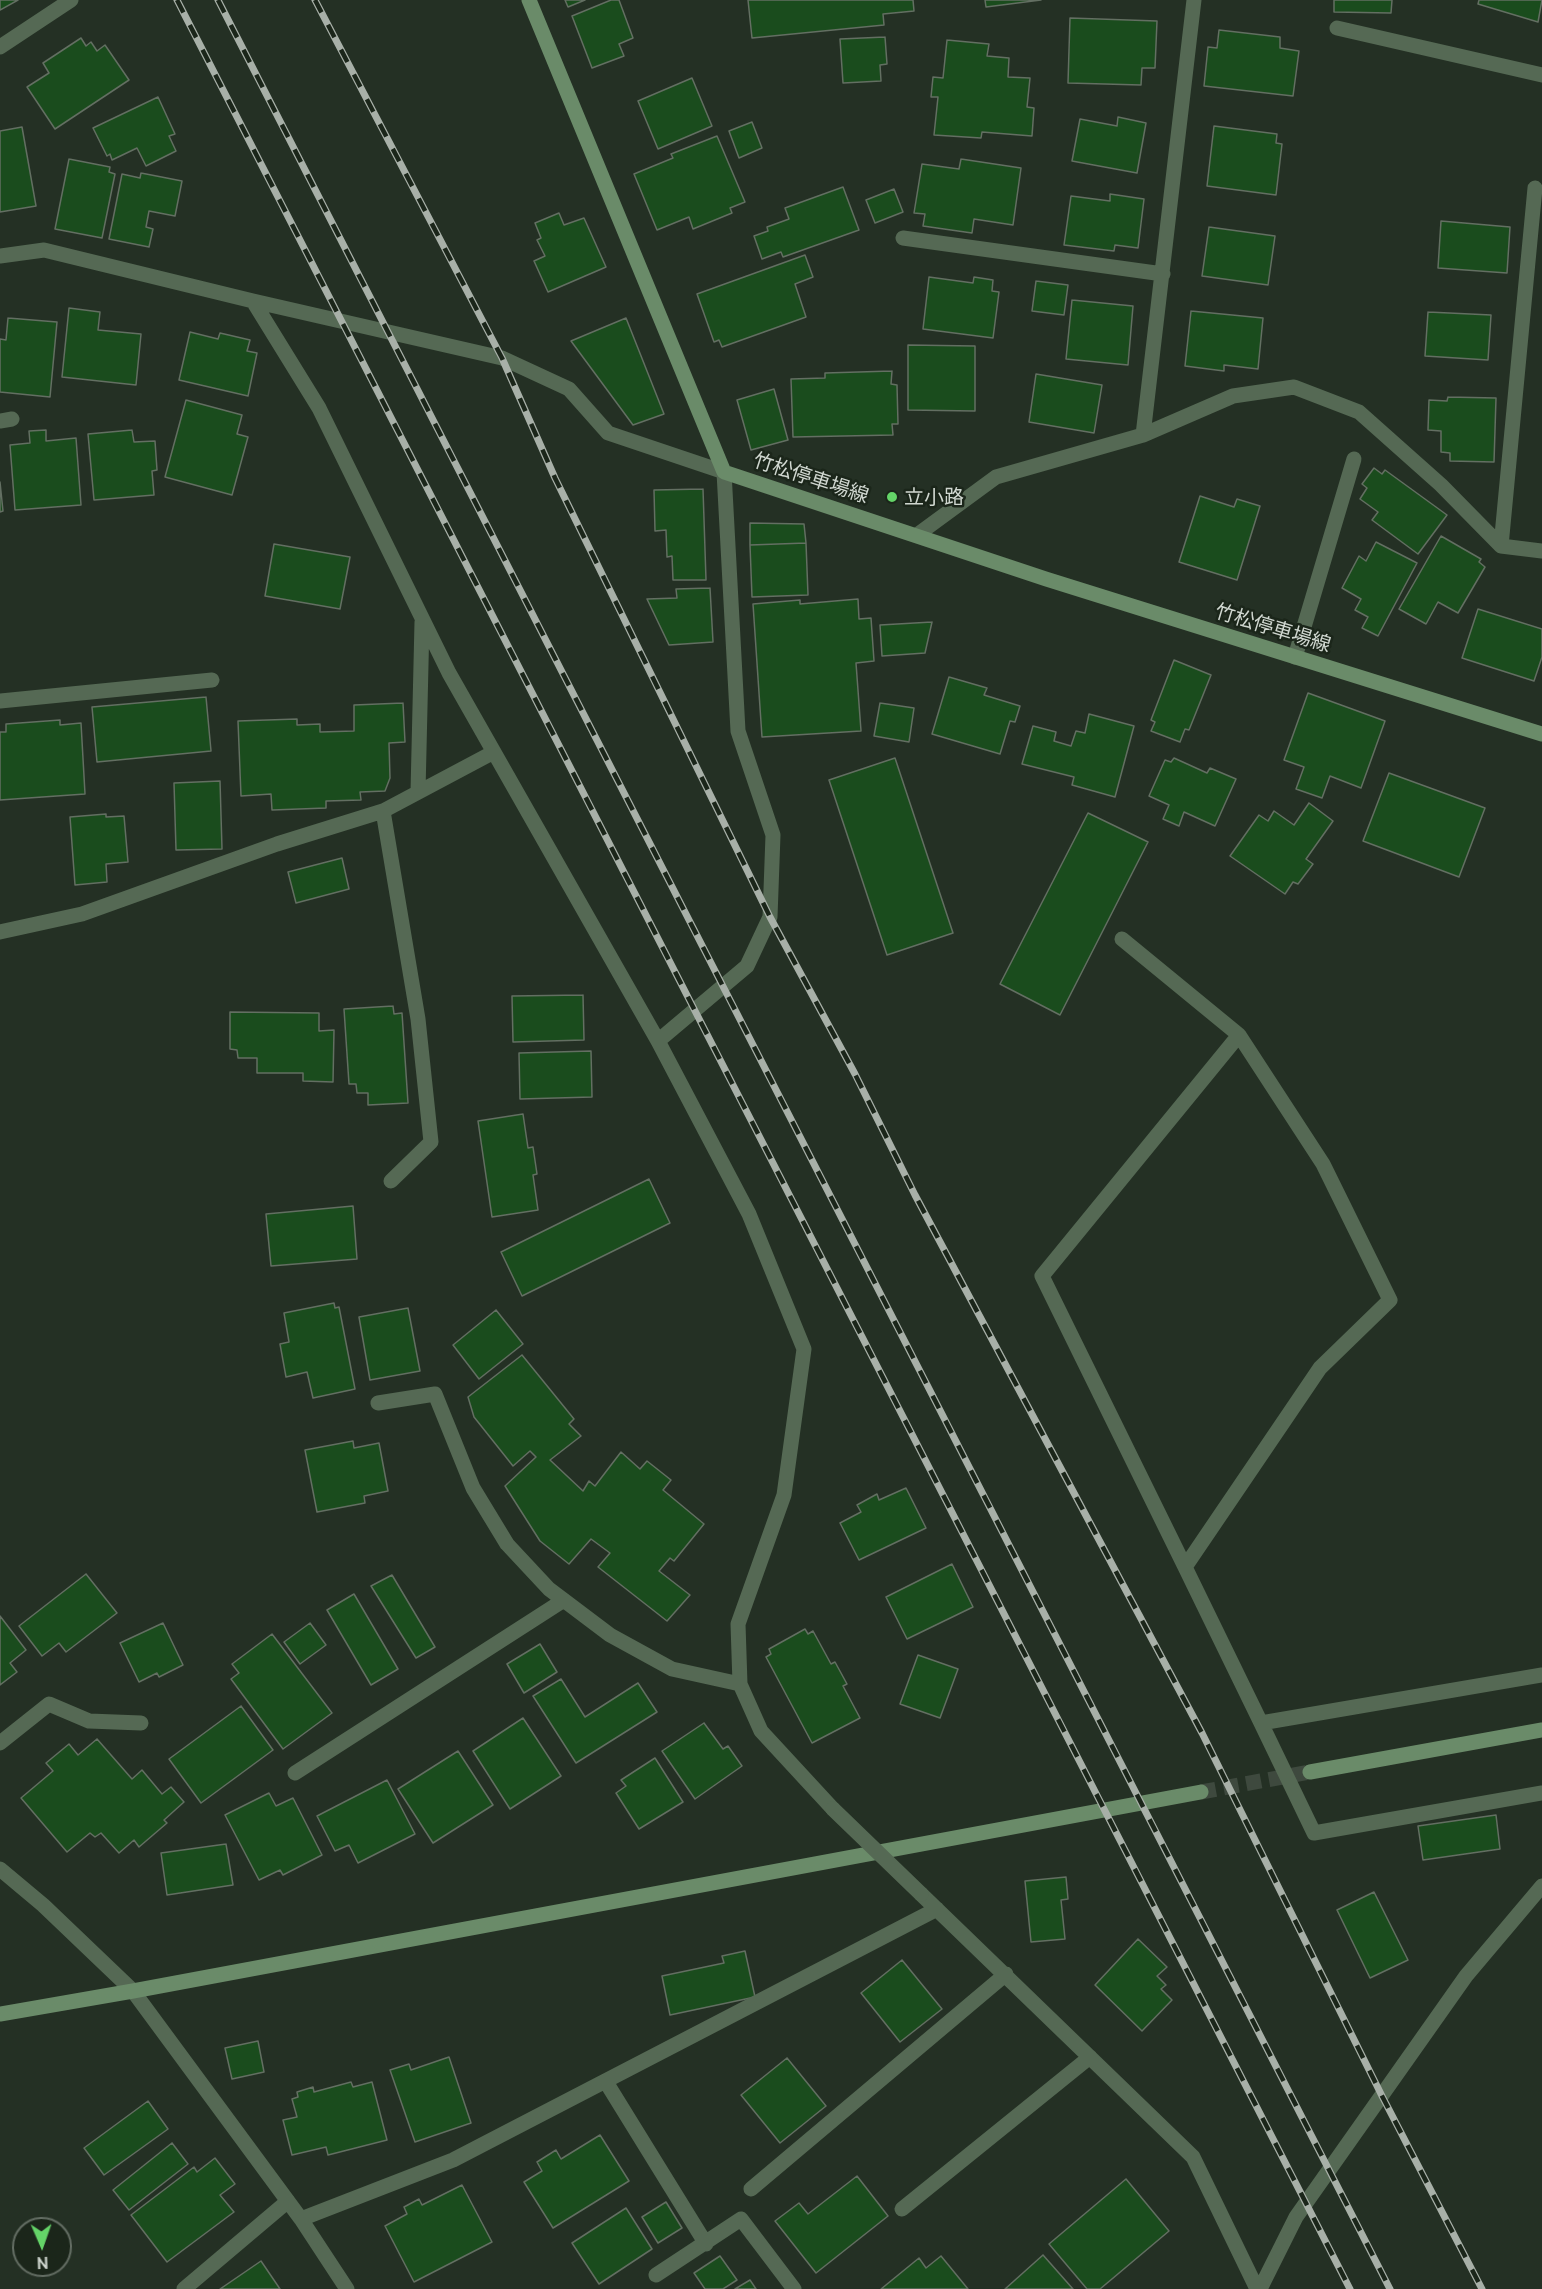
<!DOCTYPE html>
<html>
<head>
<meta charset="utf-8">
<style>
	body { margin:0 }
	#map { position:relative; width:1542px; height:2289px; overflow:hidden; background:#243024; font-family:Ubuntu,sans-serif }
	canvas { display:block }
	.north { position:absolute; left:12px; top:2217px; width:60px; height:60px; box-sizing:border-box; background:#1b261a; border:2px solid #636d63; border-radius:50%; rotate:178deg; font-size:16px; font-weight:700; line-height:24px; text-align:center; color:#d0d7d0 }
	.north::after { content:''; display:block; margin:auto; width:21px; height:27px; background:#64d468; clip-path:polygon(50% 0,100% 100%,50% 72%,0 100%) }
</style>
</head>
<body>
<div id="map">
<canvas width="1542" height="2289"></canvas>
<div class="north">N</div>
</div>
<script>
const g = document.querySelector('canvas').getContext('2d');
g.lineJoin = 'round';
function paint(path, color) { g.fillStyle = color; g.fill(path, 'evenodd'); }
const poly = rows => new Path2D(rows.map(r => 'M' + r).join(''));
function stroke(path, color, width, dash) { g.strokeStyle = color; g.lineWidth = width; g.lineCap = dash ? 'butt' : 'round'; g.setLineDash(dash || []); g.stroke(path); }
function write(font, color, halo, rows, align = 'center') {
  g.font = font + ' Ubuntu,"Noto Sans JP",sans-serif'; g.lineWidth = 5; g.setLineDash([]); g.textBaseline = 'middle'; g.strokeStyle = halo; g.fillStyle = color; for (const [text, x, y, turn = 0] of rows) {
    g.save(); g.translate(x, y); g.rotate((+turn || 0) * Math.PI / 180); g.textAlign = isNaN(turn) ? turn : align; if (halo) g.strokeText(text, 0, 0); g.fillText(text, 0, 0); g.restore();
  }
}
const building = poly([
	[0,0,18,0,0,10,0,0],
	[565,0,585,0,568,7,565,0],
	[611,0,619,0,633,38,619,44,624,56,592,68,572,16,611,0],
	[748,0,913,0,914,11,883,14,884,25,752,38,748,0],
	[985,0,1041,0,986,7,985,0],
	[1334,0,1392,0,1391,13,1334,12,1334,0],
	[1479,0,1542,0,1538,22,1478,4,1479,0],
	[1070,18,1157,21,1155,68,1142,68,1141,85,1068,83,1070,18],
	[1219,30,1280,37,1280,48,1299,51,1293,96,1204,86,1208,47,1217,48,1219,30],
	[885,37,887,64,880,65,881,81,843,83,840,39,885,37],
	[81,38,86,46,91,42,97,51,105,45,129,80,55,129,27,87,49,73,43,63,81,38],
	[947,40,989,44,987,56,1009,58,1008,77,1030,78,1027,107,1034,108,1032,136,982,132,981,138,934,135,938,97,931,97,933,77,943,78,947,40],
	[692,78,712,126,658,149,638,101,692,78],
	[158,97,175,134,169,136,176,151,146,166,137,148,112,160,110,154,107,156,93,128,158,97],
	[1118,117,1146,123,1137,173,1072,161,1080,119,1117,126,1118,117],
	[752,122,762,148,739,158,729,131,752,122],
	[1214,126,1277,134,1276,143,1282,144,1276,195,1207,186,1214,126],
	[22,127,36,206,0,212,0,131,22,127],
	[717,136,745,202,730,208,732,213,693,229,689,217,657,230,634,174,673,158,671,154,717,136],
	[69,159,110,167,109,172,115,174,102,238,55,229,69,159],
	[961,159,1021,168,1013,225,974,219,972,233,923,226,925,214,914,213,922,164,959,169,961,159],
	[141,173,182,181,175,216,149,211,146,227,153,229,149,247,109,239,122,174,140,178,141,173],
	[843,187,859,230,783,257,781,252,762,259,754,236,768,231,767,227,789,219,785,208,843,187],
	[894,189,903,212,875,223,866,200,894,189],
	[1110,194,1144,199,1138,248,1115,245,1114,251,1064,245,1071,196,1110,201,1110,194],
	[559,213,564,225,584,218,606,267,548,292,534,261,545,256,537,240,541,238,535,223,559,213],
	[1441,221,1510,227,1507,273,1438,268,1441,221],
	[1209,227,1275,236,1268,285,1202,276,1209,227],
	[805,255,813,277,795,284,806,317,722,347,719,340,714,342,697,294,805,255],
	[929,277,973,283,974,277,993,280,992,291,999,292,993,338,923,329,929,277],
	[1036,281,1068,285,1064,315,1032,311,1036,281],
	[1072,300,1133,306,1128,365,1066,359,1072,300],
	[69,308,100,312,98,330,141,334,136,385,62,377,69,308],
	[1191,311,1263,318,1258,369,1224,365,1224,371,1185,366,1191,311],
	[1428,312,1491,315,1488,360,1425,356,1428,312],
	[8,318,57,322,50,397,0,392,0,339,6,340,8,318],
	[626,318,664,414,633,425,571,341,626,318],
	[190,332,218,339,220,333,250,340,247,351,257,353,248,396,179,380,190,332],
	[908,345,975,346,975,411,908,410,908,345],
	[892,371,891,384,897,385,898,424,892,424,893,435,793,437,791,379,825,378,825,373,892,371],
	[1036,374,1102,385,1094,433,1029,422,1036,374],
	[774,389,788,440,751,450,737,400,774,389],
	[1448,397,1496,398,1494,462,1450,461,1450,453,1441,452,1441,431,1428,430,1429,400,1447,401,1448,397],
	[186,400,242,415,237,434,248,437,232,495,165,477,186,400],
	[46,430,46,441,76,438,81,505,15,510,10,445,30,443,29,431,46,430],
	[132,430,134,442,155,441,157,470,152,471,154,495,94,500,88,434,132,430],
	[1374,468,1382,474,1385,470,1447,515,1418,554,1372,520,1378,512,1360,499,1367,488,1362,484,1374,468],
	[0,482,3,511,0,512,0,482],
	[703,489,706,580,673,580,672,556,667,557,666,530,655,531,654,490,703,489],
	[1200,496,1234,507,1237,499,1260,506,1237,580,1179,562,1200,496],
	[750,523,804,524,806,543,750,545,750,523],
	[1441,536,1481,559,1479,562,1485,567,1458,613,1438,602,1426,624,1399,609,1441,536],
	[1376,542,1417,563,1378,636,1362,628,1368,617,1355,610,1361,599,1342,588,1359,556,1366,561,1376,542],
	[806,543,808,595,752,597,750,545,806,543],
	[274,544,350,557,340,609,265,596,274,544],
	[710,588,713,642,669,645,647,599,677,598,676,589,710,588],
	[858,599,859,619,871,618,874,661,856,663,861,731,762,737,753,604,800,600,800,604,858,599],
	[1478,609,1542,629,1542,657,1534,681,1462,658,1478,609],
	[932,622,925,653,882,656,880,625,932,622],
	[1174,660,1211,675,1189,730,1185,729,1180,742,1151,731,1155,722,1151,720,1174,660],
	[949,677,987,688,984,695,1020,706,1015,722,1010,721,1000,754,932,734,949,677],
	[1308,693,1385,721,1361,788,1330,776,1322,798,1296,789,1304,767,1284,760,1308,693],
	[206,697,211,751,97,762,92,707,206,697],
	[403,703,405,742,389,743,390,778,385,791,360,792,361,800,326,801,326,808,272,810,271,794,241,796,238,721,297,719,297,725,320,724,320,732,354,731,354,705,403,703],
	[880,703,914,708,909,742,874,736,880,703],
	[1089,714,1134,726,1115,797,1072,785,1074,777,1022,764,1033,726,1056,732,1054,741,1071,746,1076,731,1085,733,1089,714],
	[60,720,60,725,81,723,85,794,0,800,0,732,6,732,6,724,60,720],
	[895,758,953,933,887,955,829,780,895,758],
	[1174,758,1207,773,1210,768,1236,779,1215,826,1184,812,1179,826,1163,819,1169,805,1149,796,1165,760,1171,762,1174,758],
	[1389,773,1485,808,1459,877,1363,841,1389,773],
	[220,781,222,849,176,850,174,783,220,781],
	[1309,803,1333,821,1306,859,1313,864,1298,884,1293,882,1285,894,1230,856,1259,815,1268,821,1274,811,1294,825,1309,803],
	[1088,813,1148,842,1060,1015,1000,984,1088,813],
	[106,814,106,817,124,816,128,862,106,864,107,882,75,885,70,817,106,814],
	[342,858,349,889,296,903,288,872,342,858],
	[583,995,584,1040,513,1042,512,996,583,995],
	[393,1006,394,1014,402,1013,408,1103,368,1105,368,1093,357,1093,356,1084,349,1084,344,1009,393,1006],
	[230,1012,319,1013,319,1031,334,1030,333,1082,303,1081,303,1073,257,1073,257,1058,238,1058,237,1050,230,1049,230,1012],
	[591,1051,592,1097,520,1099,519,1053,591,1051],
	[523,1114,528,1148,533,1147,537,1174,533,1175,538,1210,492,1217,478,1121,523,1114],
	[649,1179,670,1223,522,1296,501,1252,649,1179],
	[353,1206,357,1259,271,1266,266,1214,353,1206],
	[334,1303,335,1308,339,1307,355,1389,313,1398,307,1372,286,1377,280,1344,289,1342,284,1313,334,1303],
	[408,1308,420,1371,370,1380,359,1317,408,1308],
	[496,1310,523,1344,479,1379,453,1345,496,1310],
	[522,1355,574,1419,569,1424,581,1436,550,1460,583,1491,589,1481,595,1486,621,1452,640,1469,647,1461,671,1480,663,1490,704,1524,674,1561,670,1558,659,1571,690,1595,667,1621,598,1567,610,1553,591,1539,569,1564,540,1541,505,1486,536,1457,530,1451,513,1466,474,1417,468,1397,522,1355],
	[353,1441,354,1448,379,1443,388,1491,364,1496,365,1503,317,1512,305,1450,353,1441],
	[906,1488,926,1528,859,1560,840,1523,861,1512,857,1505,877,1494,879,1500,906,1488],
	[952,1564,973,1607,907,1639,886,1597,952,1564],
	[86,1574,117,1613,66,1652,59,1643,42,1656,19,1626,86,1574],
	[392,1575,435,1647,416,1658,371,1586,392,1575],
	[354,1594,398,1669,371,1685,327,1610,354,1594],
	[0,1616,26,1650,10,1663,17,1672,0,1685,0,1616],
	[163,1623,183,1665,159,1677,157,1673,139,1682,120,1643,163,1623],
	[310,1623,326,1645,300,1664,284,1642,310,1623],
	[805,1629,808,1634,813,1631,831,1664,835,1662,847,1684,843,1686,860,1718,812,1743,766,1657,771,1654,769,1649,805,1629],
	[272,1634,332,1713,283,1749,231,1679,239,1673,232,1664,272,1634],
	[540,1644,557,1672,524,1693,507,1664,540,1644],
	[918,1655,958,1669,940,1718,900,1704,918,1655],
	[561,1679,585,1717,638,1683,657,1712,576,1763,533,1696,561,1679],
	[241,1706,273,1750,201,1803,169,1759,241,1706],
	[523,1718,561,1776,510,1809,473,1751,523,1718],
	[704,1723,723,1749,728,1746,742,1766,695,1799,662,1751,704,1723],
	[97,1739,132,1779,142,1770,162,1794,171,1787,184,1802,164,1820,167,1823,139,1847,134,1840,119,1853,101,1833,95,1837,90,1833,67,1852,21,1798,53,1771,46,1763,69,1744,78,1755,97,1739],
	[458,1751,493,1805,433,1843,398,1789,458,1751],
	[655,1758,683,1802,639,1829,616,1793,626,1786,621,1780,655,1758],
	[387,1780,415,1834,358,1863,349,1845,335,1851,317,1816,387,1780],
	[269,1793,276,1806,293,1798,322,1855,283,1875,280,1870,259,1880,225,1815,269,1793],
	[1496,1815,1500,1849,1423,1860,1418,1826,1496,1815],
	[226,1844,233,1885,167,1895,161,1853,226,1844],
	[1066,1877,1068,1899,1061,1900,1065,1939,1031,1942,1025,1881,1066,1877],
	[1374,1892,1408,1960,1370,1978,1337,1910,1374,1892],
	[1138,1939,1167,1967,1157,1976,1166,1985,1161,1989,1172,2000,1142,2031,1095,1985,1138,1939],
	[745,1951,755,1997,670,2015,662,1976,724,1963,722,1956,745,1951],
	[902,1960,942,2009,900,2042,861,1993,902,1960],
	[258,2041,264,2072,232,2079,225,2048,258,2041],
	[449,2057,471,2123,415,2142,390,2070,409,2064,411,2070,449,2057],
	[787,2058,826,2106,780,2143,741,2095,787,2058],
	[351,2082,353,2087,372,2082,387,2140,328,2155,326,2147,292,2155,283,2120,297,2117,292,2099,298,2097,297,2092,313,2087,314,2092,351,2082],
	[148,2101,168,2129,104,2175,84,2148,148,2101],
	[600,2135,629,2181,553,2228,524,2182,542,2171,537,2162,556,2150,561,2159,600,2135],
	[172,2143,188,2164,129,2210,113,2190,172,2143],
	[215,2158,235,2184,220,2195,234,2212,167,2262,131,2215,194,2167,197,2172,215,2158],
	[857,2176,888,2216,816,2273,775,2221,799,2203,808,2214,857,2176],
	[1126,2179,1169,2231,1100,2289,1087,2289,1049,2244,1126,2179],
	[462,2185,492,2242,414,2282,385,2226,407,2214,404,2207,419,2199,422,2205,462,2185],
	[666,2202,682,2228,658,2243,642,2217,666,2202],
	[626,2208,652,2249,599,2284,572,2243,626,2208],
	[1043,2255,1073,2289,1005,2289,1043,2255],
	[720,2256,737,2280,723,2289,705,2289,694,2273,720,2256],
	[941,2256,968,2289,881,2289,919,2258,926,2268,941,2256],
	[261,2261,280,2289,220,2289,261,2261],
	[750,2280,756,2289,735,2289,750,2280]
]);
paint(building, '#1a4c1d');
stroke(building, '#636f62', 1.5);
stroke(poly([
	[1201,1792,1310,1772]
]), '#3e493e', 15, [15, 8]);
stroke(poly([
	[1295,657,1354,459]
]), '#556954', 15);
stroke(poly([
	[1337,28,1542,75],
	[0,47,71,0],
	[903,238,1163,274],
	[0,256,44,250,253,301,502,358,569,389,608,433,724,472,738,731,773,835,770,917,747,966,658,1041],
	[253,301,319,408,449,673,658,1041,749,1214,804,1349,784,1495,738,1624,740,1684,761,1731,833,1809],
	[0,421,12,419],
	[1143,435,1233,396,1294,387,1359,412,1441,485,1501,546,1542,551],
	[917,535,996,477,1143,435,1194,0],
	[1501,546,1535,188],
	[0,701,212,680],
	[418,792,422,622],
	[0,932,82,914,277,844,383,811],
	[1122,939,1239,1035],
	[391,1181,431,1142,418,1019,383,811,494,752],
	[378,1403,435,1394,473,1488,507,1544,549,1589,610,1635,672,1669,740,1684],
	[1185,1567,1320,1368,1390,1300,1323,1164,1239,1035,1042,1276,1185,1567,1261,1723],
	[1542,1675,1261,1723,1314,1833,1542,1793],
	[0,1743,49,1704,89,1721,141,1723],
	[295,1773,564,1600],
	[0,1869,43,1905,133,1991,301,2219,347,2289],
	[921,1894,1193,2157,1257,2289],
	[606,2082,706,2244],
	[751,2189,1006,1974],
	[902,2209,1090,2057],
	[301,2219,453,2160,937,1909],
	[656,2275,741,2219,794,2289],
	[184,2289,288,2201],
	[1260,2289,1296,2217,1466,1976,1542,1886]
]), '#556954', 15);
stroke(poly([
	[529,0,724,472,1046,579,1542,734],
	[1310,1772,1542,1730],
	[0,2014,133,1991,1201,1792]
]), '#6a8b69', 15);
const rail = poly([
	[177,0,1350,2289],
	[218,0,1390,2289],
	[315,0,502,358,555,478,770,917,855,1074,915,1195,1202,1733,1382,2096,1482,2289]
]);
stroke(rail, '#a8b0a8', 7);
stroke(rail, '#1b261a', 4.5, [14]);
stroke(poly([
	[833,1809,921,1894]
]), '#556954', 15);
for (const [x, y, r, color] of [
	[892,497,6,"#64d468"]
]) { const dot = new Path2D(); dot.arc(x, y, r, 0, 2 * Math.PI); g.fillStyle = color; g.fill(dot); stroke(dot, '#1b261a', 2); }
write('20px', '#d0d7d0', '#1b261a', [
	["竹松停車場線",811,478,18],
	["竹松停車場線",1273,628,17]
]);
write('20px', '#d0d7d0', '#1b261a', [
	["立小路",904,497]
], 'left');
</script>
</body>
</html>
